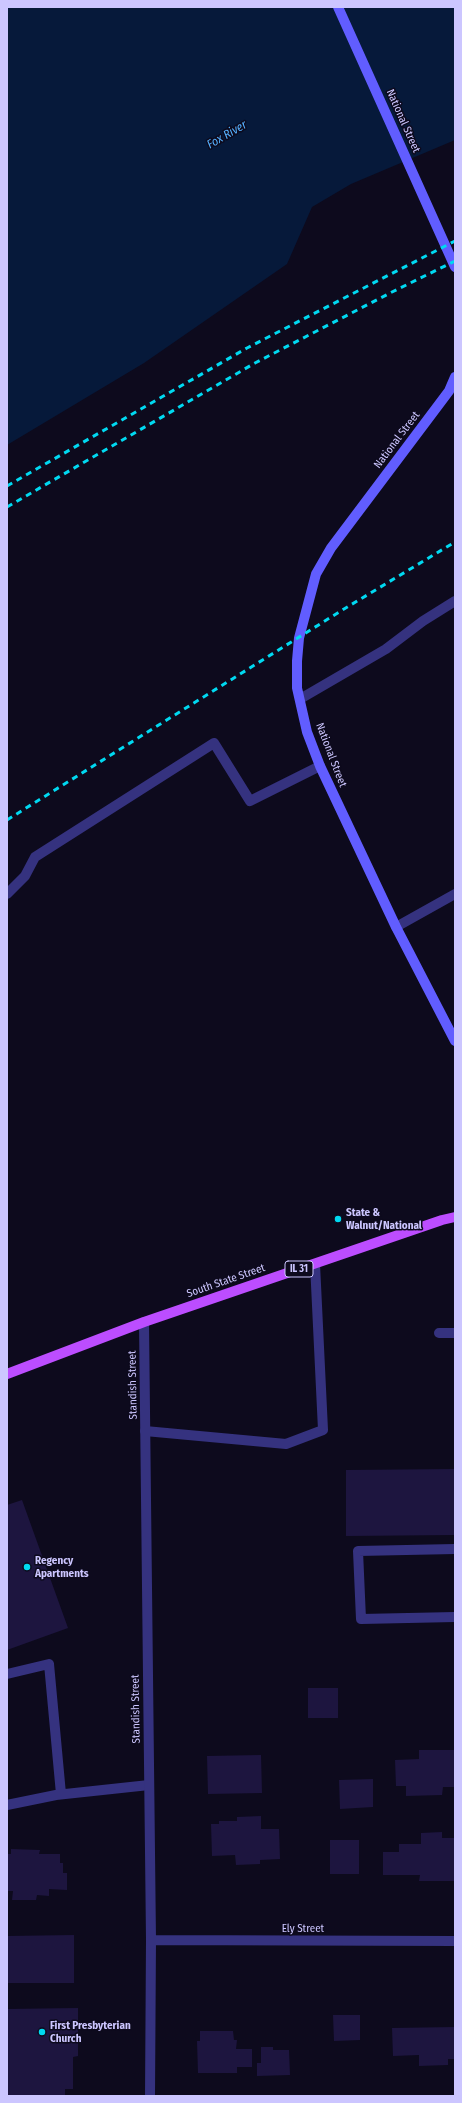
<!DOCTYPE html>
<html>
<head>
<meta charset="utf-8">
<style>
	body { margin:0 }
	#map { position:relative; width:462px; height:2103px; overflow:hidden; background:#0d0a1d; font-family:"Fira Sans Condensed",sans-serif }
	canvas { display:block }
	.frame { position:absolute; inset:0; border:8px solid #ccc6ff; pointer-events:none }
</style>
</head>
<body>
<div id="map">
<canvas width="462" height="2103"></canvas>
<div class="frame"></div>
</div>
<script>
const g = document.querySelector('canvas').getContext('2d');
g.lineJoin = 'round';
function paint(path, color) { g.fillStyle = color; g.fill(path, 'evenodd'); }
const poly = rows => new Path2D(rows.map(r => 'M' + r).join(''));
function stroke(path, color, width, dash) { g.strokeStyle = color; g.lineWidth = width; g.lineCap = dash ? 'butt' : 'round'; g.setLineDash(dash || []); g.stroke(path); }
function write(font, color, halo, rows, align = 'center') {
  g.font = font + ' "Fira Sans Condensed",sans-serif'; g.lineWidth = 3; g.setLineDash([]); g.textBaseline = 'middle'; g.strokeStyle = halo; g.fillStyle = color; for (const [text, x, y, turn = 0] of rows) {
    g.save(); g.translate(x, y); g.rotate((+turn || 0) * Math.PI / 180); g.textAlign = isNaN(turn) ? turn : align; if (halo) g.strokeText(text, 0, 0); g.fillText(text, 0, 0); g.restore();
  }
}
paint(poly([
	[7,7,455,7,455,140,351,184,312,207,287,264,144,363,7,445]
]), '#06193a');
paint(poly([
	[455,1469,455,1535,346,1536,346,1470],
	[22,1500,68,1628,7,1650,7,1505],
	[308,1688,338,1688,338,1718,308,1718],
	[419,1750,455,1750,455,1787,443,1787,442,1795,406,1796,406,1786,396,1786,395,1760,419,1759],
	[261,1755,262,1793,208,1794,207,1756],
	[373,1779,373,1807,340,1809,339,1780],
	[261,1816,261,1829,279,1829,280,1859,260,1860,260,1864,236,1865,235,1855,212,1856,211,1824,219,1824,219,1821,237,1821,237,1817],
	[442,1832,442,1838,455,1838,455,1881,419,1881,420,1875,383,1875,383,1852,399,1852,399,1844,421,1844,421,1833],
	[330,1840,359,1840,359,1874,330,1874],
	[11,1849,40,1850,39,1854,60,1854,60,1863,63,1863,63,1873,67,1873,67,1890,49,1889,49,1896,37,1895,36,1900,12,1900,13,1891,7,1891,7,1854,11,1854],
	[74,1935,74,1983,7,1983,7,1936],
	[78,2008,78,2056,73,2057,73,2089,65,2089,65,2096,7,2096,7,2009],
	[333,2015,360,2015,360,2040,334,2041],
	[455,2027,455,2059,448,2059,448,2065,419,2066,419,2055,393,2056,392,2028],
	[200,2031,233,2031,234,2040,237,2040,236,2049,252,2049,252,2067,237,2067,237,2073,198,2073,197,2041,200,2041],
	[261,2047,273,2047,273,2050,289,2050,290,2075,257,2076,257,2063,261,2063]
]), '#1d153f');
stroke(poly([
	[300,699,386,649,423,621,455,601],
	[7,894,25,876,35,857,214,743,250,801,320,766],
	[439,1333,455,1333],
	[145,1431,286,1444,323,1430,315,1264],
	[455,1549,358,1551,361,1619,455,1617],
	[7,1674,49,1664,61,1794],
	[7,1805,56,1795,149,1785]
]), '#35327f', 10);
stroke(poly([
	[396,927,455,894],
	[144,1322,151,1940,150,2096],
	[151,1940,455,1941]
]), '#35327f', 10);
stroke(poly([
	[338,7,455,267],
	[455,377,449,391,331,548,316,574,299,638,297,661,297,688,307,732,320,766,396,927,455,1041]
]), '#615dff', 10);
stroke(poly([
	[7,1374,144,1322,442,1220,455,1217]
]), '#bc4dff', 10);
stroke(poly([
	[7,486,247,348,455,241],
	[7,507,255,363,392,292,455,261],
	[7,820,344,609,455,542]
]), '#00d9f1', 3, [6, 5]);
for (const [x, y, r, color] of [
	[338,1219,4,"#00d9f1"],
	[27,1567,4,"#00d9f1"],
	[42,2032,4,"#00d9f1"]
]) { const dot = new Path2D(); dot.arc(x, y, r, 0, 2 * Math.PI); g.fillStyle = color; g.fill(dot); stroke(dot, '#0d0a1d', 1.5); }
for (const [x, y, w] of [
	[299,1269,28]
]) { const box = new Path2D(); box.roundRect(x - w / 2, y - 8, w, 16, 3); g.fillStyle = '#0d0a1d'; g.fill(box); stroke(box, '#ccc6ff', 1); }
write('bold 10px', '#ccc6ff', null, [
	["IL 31",299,1269]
]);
write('11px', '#ccc6ff', '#0d0a1d', [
	["National Street",403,121,66],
	["National Street",397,440,-53],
	["National Street",331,755,69],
	["South State Street",226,1281,-19],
	["Standish Street",133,1385,-91],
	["Standish Street",136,1709,-91],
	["Ely Street",303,1929]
]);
write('bold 11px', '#ccc6ff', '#0d0a1d', [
	["State &",346,1213],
	["Walnut/National",346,1226],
	["Regency",35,1561],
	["Apartments",35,1574],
	["First Presbyterian",50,2026],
	["Church",50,2039]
], 'left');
write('italic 12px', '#54b0ff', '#0d0a1d', [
	["Fox River",227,135,-30]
]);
</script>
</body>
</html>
